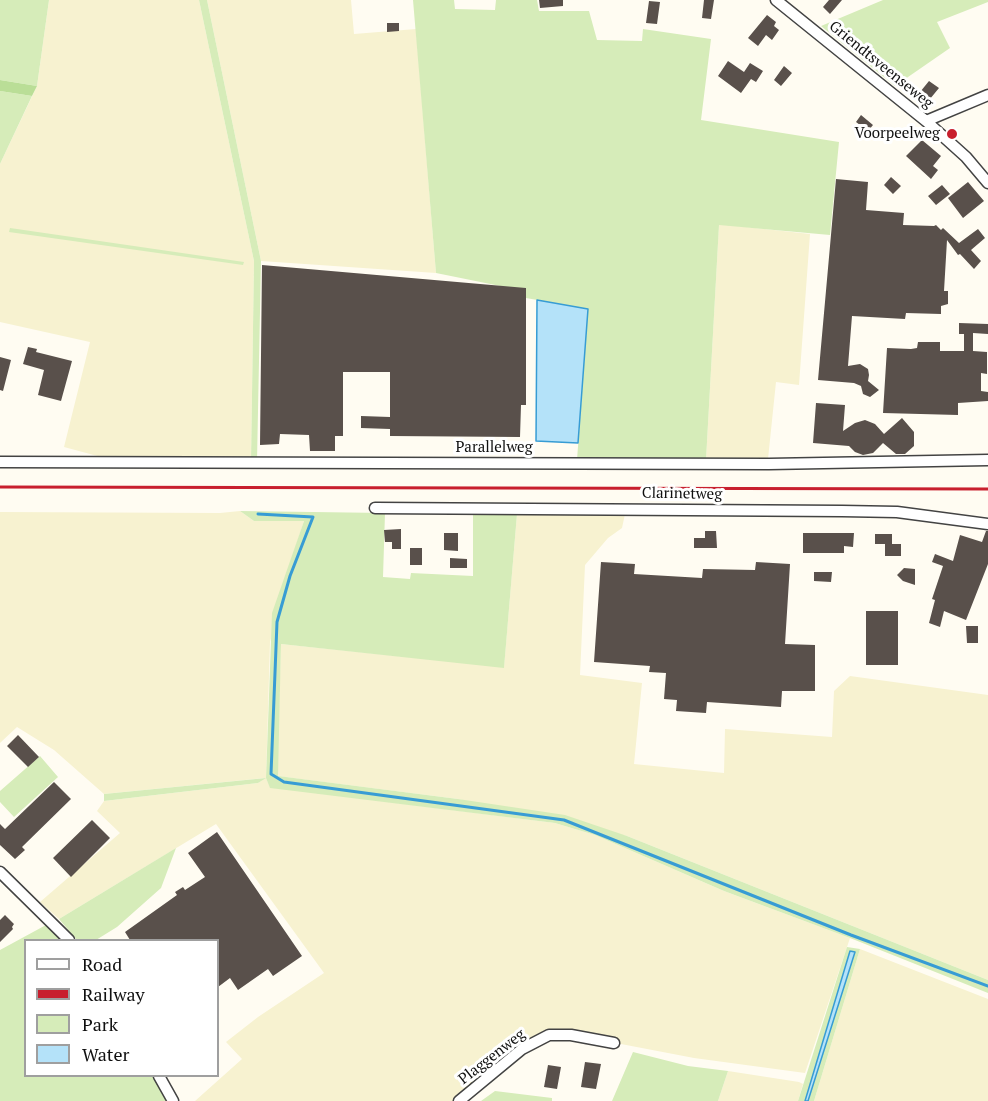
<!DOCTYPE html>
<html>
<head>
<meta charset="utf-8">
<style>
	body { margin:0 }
	#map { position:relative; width:988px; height:1101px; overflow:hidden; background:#fffcf2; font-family:"PT Serif",serif }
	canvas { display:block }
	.legend { position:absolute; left:24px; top:939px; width:195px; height:138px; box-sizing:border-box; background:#fff; border:2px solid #9f9f9f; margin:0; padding:8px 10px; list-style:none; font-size:18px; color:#101010 }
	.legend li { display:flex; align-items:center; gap:12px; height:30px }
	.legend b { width:30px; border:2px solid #9f9f9f }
</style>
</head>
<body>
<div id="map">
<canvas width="988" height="1101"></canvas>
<ul class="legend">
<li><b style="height:8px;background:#fff"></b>Road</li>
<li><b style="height:8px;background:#c81f2e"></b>Railway</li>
<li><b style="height:16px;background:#d6ecb9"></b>Park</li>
<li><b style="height:16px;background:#b4e2f9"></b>Water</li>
</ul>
</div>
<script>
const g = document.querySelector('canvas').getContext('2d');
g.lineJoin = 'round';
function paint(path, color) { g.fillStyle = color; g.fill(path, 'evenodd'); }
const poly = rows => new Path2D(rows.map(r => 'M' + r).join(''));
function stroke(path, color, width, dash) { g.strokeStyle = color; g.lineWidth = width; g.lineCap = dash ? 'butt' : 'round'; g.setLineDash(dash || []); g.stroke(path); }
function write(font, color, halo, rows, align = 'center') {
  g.font = font + ' "PT Serif",serif'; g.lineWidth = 6; g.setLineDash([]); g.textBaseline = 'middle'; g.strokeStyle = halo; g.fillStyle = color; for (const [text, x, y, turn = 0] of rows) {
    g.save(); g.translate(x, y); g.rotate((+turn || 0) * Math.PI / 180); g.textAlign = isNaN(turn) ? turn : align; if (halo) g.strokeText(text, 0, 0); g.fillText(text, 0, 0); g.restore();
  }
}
paint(poly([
	[49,0,199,0,254,261,251,461,116,461,64,447,90,342,0,322,0,164,37,86],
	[207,0,351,0,354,34,416,29,436,273,261,261],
	[719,224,810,234,799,385,776,382,768,459,706,460],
	[240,511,254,521,304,521,291,561,270,642,266,778,270,787,555,823,595,835,724,891,850,938,805,1073,694,1058,574,1035,548,1033,456,1101,195,1101,242,1059,226,1042,258,1017,324,973,216,824,59,919,40,902,120,833,97,811,104,801,258,783,265,778,104,794,54,750,17,727,0,743,0,512,220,513],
	[517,514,625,514,622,528,608,538,585,565,580,675,642,683,634,764,724,773,725,729,832,737,834,691,850,676,988,695,988,980,627,836,458,799,277,776,281,644,504,667],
	[860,949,988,999,988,1101,814,1101],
	[728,1071,799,1082,803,1084,798,1101,718,1101]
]), '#f7f2d0');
paint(poly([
	[0,0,49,0,37,86,0,80],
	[199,0,207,0,261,261,257,461,251,461,254,261],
	[413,0,454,0,455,9,495,10,496,0,537,0,539,11,589,11,597,40,642,41,643,29,711,39,701,120,839,142,830,235,719,225,706,460,577,460,588,309,526,298,525,291,436,273],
	[883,0,988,0,988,2,937,22,950,48,895,86,821,26],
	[0,91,32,96,0,164],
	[10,228,244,262,243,265,9,232],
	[240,511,385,513,383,577,410,579,411,573,473,576,473,513,517,514,504,668,281,644,278,776,458,799,565,815,627,836,988,980,988,993,850,938,724,891,595,835,555,823,270,788,266,778,258,783,104,801,104,794,266,778,272,613,304,521,254,521],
	[40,756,58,777,14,817,0,802,0,791],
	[176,848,161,888,117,927,96,940,77,940,59,919],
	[46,925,61,940,26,940,26,1076,155,1076,168,1101,0,1101,0,950],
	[847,947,860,949,814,1101,808,1101,854,952,850,952,805,1101,798,1101],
	[633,1052,688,1066,728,1071,718,1101,612,1101],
	[495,1091,552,1098,552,1101,481,1101]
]), '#d6ecb9');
paint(poly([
	[0,80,37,86,32,96,0,91]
]), '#bade97');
const water = poly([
	[537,300,588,309,578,443,536,441,537,300],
	[850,951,855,952,808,1101,805,1101,850,951]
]);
paint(water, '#b4e2f9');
stroke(water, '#379cd4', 1.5);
stroke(poly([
	[258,514,313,517,290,576,277,622,271,774,284,782,564,820,851,935,988,986]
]), '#379cd4', 3);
paint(poly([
	[539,0,563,0,563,6,540,8],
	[704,0,714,0,711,19,702,18],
	[829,0,842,0,830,14,823,7],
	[649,1,660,2,657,24,646,23],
	[767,15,776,22,774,26,779,30,772,40,766,35,758,46,748,38],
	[387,23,399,23,399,31,387,32],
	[728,61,744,72,750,63,763,71,756,82,751,79,741,93,718,76],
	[784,66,792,73,781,86,774,80],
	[929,81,939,88,925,105,916,97],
	[861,115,873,125,868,131,856,122],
	[922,140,941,156,933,166,938,170,931,179,906,156],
	[891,177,901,186,893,194,884,185],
	[836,179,868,182,866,210,904,213,903,225,934,226,936,225,941,230,943,228,959,243,978,229,985,238,971,250,981,261,974,269,960,254,958,255,947,240,944,291,948,291,948,304,941,306,941,314,906,313,905,319,852,316,848,366,860,364,868,369,869,375,868,381,879,390,870,397,863,394,861,386,854,383,818,380],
	[968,182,984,201,963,218,948,198],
	[942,185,950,194,936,205,928,196],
	[262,265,526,288,526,405,521,405,520,437,390,436,390,429,361,428,361,416,390,417,390,372,343,372,343,436,335,436,335,451,310,451,309,435,280,434,279,444,260,445],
	[959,323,988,324,988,334,973,333,973,351,987,352,987,374,981,373,981,391,988,392,988,401,958,403,958,415,883,413,887,348,911,349,917,348,918,342,940,342,940,351,964,351,964,334,959,334],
	[28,347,37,349,36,352,72,361,61,401,38,395,44,370,23,364],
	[0,357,11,360,3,391,0,390],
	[816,403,845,405,843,431,855,423,865,420,875,424,884,434,902,418,914,432,914,446,905,454,896,454,883,443,873,453,863,455,855,452,849,446,813,443],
	[401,529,401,549,392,549,392,542,385,542,384,530],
	[705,531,716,531,717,548,694,548,694,538,705,538],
	[986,531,988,531,988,564,966,620,944,611,940,627,929,623,935,600,932,599,943,566,932,562,935,554,953,561,960,535,982,542],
	[444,533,458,533,458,551,444,550],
	[803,533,854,533,853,547,844,546,844,553,803,553],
	[875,534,892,534,892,544,901,544,901,556,885,556,885,544,875,544],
	[410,548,422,548,422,565,410,565],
	[450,558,467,559,467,568,450,568],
	[601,562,635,564,634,574,702,578,703,569,755,570,756,562,790,564,785,644,815,645,815,691,782,691,781,707,707,702,706,713,676,711,677,700,664,699,666,673,649,672,650,666,594,662],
	[904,568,915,569,915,585,903,581,897,575],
	[814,572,832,572,831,582,814,581],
	[866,611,898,611,898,665,866,665],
	[966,626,978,626,978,643,967,643],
	[18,735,39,757,28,767,7,746],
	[54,782,71,799,22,847,25,850,15,859,0,845,0,824,5,829],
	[92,820,110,838,71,877,53,858],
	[217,832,302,956,273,976,268,969,238,990,230,978,218,987,218,940,130,940,125,932,177,895,175,892,183,887,185,890,205,877,188,853],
	[5,915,14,924,12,927,13,929,0,942,0,920],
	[585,1062,601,1064,596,1089,581,1087],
	[548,1065,561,1067,557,1089,544,1087]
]), '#59504b');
const minor = poly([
	[776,0,926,121,966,157,988,183],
	[926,121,988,95],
	[0,462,769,464,988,460],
	[375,508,842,511,897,512,988,524],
	[0,872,69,940],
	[159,1076,173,1101],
	[459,1101,522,1049,549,1035,571,1035,614,1043]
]);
stroke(minor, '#434343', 13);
stroke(minor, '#fff', 10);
stroke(poly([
	[0,487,988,489]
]), '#c81f2e', 3);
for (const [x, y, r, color] of [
	[952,134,6,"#c81f2e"]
]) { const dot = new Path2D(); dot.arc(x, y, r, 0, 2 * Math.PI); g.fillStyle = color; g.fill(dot); stroke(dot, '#fff', 2); }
write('15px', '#101010', '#fff', [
	["Griendtsveenseweg",881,65,39],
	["Parallelweg",494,448],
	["Clarinetweg",682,494,1],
	["Plaggenweg",492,1057,-38]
]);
write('15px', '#101010', '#fff', [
	["Voorpeelweg",940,134]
], 'right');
</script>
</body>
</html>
